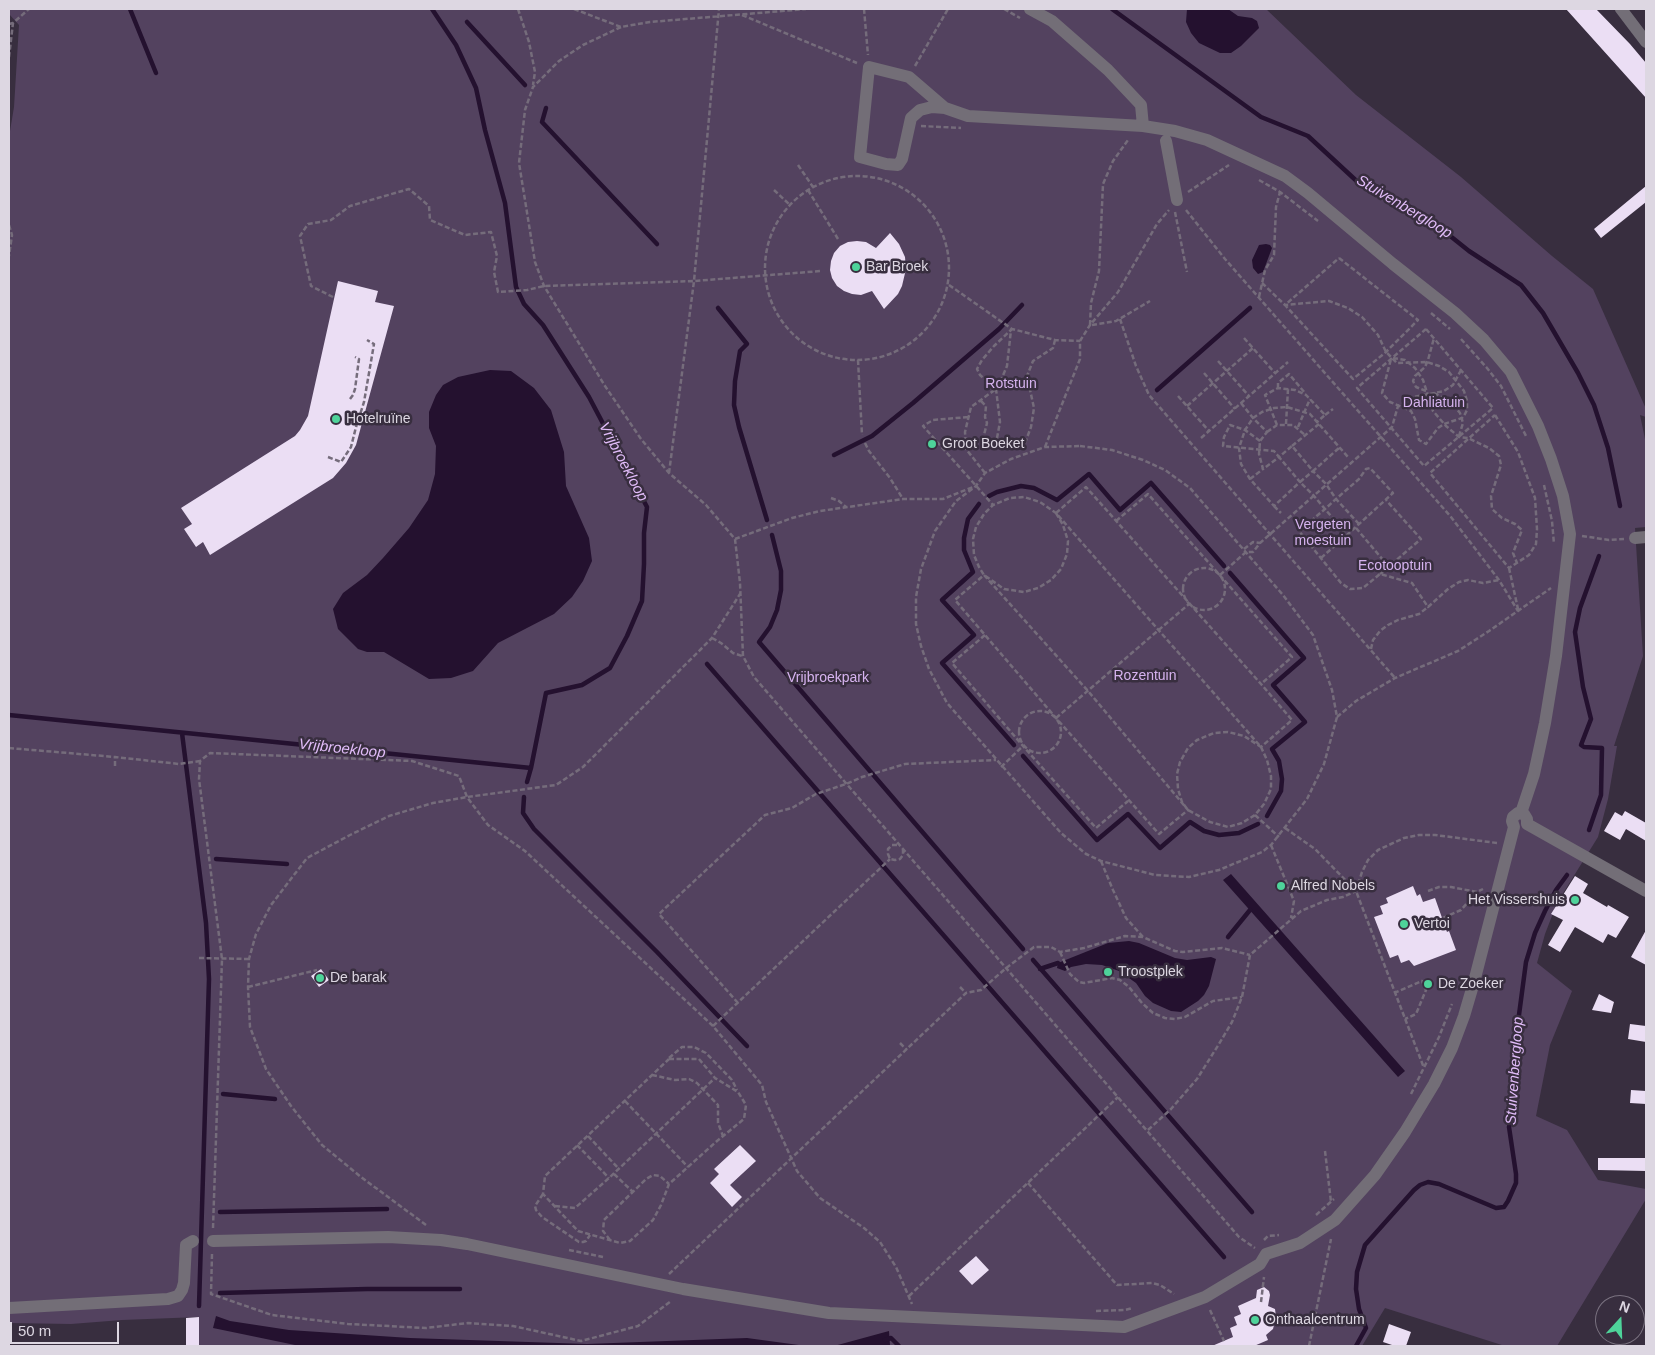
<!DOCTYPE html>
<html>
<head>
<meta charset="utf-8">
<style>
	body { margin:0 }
	#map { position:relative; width:1655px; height:1355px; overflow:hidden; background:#382e3f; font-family:Arial,sans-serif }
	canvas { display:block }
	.frame { position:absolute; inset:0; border:10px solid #ddd7e2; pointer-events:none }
	.north { position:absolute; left:1595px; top:1295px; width:50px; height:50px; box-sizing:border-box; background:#382e3f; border:1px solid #7a7280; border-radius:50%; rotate:20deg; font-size:14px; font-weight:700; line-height:20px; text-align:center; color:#ddd7e2 }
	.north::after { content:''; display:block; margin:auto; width:18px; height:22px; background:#4ed39a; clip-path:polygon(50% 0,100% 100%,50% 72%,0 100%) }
	.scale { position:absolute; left:10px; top:1322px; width:109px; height:22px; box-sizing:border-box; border:2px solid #ddd7e2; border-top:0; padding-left:6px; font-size:15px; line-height:18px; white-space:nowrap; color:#ddd7e2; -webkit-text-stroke:4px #382e3f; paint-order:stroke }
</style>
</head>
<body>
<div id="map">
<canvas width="1655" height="1355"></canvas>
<div class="frame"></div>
<div class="north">N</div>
<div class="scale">50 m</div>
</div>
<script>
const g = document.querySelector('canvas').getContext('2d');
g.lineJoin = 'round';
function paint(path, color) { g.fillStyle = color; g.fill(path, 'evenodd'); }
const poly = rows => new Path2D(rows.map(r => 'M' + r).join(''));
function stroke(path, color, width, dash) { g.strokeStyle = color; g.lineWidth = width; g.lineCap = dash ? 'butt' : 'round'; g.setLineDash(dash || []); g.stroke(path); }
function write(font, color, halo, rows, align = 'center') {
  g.font = font + ' Arial,sans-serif'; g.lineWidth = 5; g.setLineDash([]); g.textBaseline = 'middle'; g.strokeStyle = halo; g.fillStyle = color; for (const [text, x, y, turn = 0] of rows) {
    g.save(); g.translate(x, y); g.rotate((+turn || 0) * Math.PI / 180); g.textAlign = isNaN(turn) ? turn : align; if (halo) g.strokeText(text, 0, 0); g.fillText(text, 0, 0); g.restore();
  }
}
paint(poly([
	[9,9,1266,9,1356,95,1461,177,1552,256,1593,289,1646,409,1646,417,1640,415,1646,444,1646,527,1635,528,1643,656,1614,746,1617,746,1608,799,1598,837,1557,903,1545,934,1537,963,1572,991,1550,1045,1536,1116,1567,1130,1598,1180,1646,1189,1646,1199,1557,1346,1505,1346,1385,1308,1362,1346,199,1346,199,1317,122,1320,71,1324,9,1323,9,137,14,107,19,25,9,14]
]), '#53425f');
paint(poly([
	[1187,9,1228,9,1238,16,1252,18,1257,21,1259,28,1241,46,1231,53,1220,53,1199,43,1191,33,1186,22],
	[1266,244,1270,245,1272,248,1263,272,1258,274,1253,268,1252,260,1259,245],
	[490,370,511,371,534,388,551,410,564,452,566,486,589,538,592,561,583,581,572,597,554,614,498,643,473,671,451,678,429,679,384,652,367,652,358,649,338,629,333,609,343,593,367,575,383,558,409,528,428,500,435,474,436,446,429,428,429,412,436,395,443,385,458,377],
	[1231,874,1405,1071,1398,1077,1223,880],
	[1129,941,1139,943,1175,958,1187,960,1211,957,1216,959,1209,986,1204,995,1198,1001,1181,1012,1171,1011,1153,1003,1145,996,1136,983,1119,971,1102,965,1086,964,1071,967,1065,971,1057,968,1058,963,1108,943],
	[216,1316,230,1321,289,1330,410,1338,587,1344,747,1338,806,1346,317,1346,295,1345,213,1328],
	[889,1331,890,1345,884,1346,834,1346]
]), '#24112f');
stroke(poly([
	[130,9,156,73],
	[1112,9,1261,117,1308,136,1362,186,1405,204,1429,219,1469,251,1521,285,1543,313,1578,373,1594,405,1608,448,1620,506],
	[467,22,525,85],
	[546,108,542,122,657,244],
	[718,308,747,344,740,351,735,381,734,405,739,427,767,520],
	[1157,390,1250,308],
	[834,455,872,436,913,403,999,329,1022,305],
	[989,496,997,492,1021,486,1034,488,1057,500,1089,474,1120,510,1151,483,1224,566],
	[979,504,968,519,964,538,964,550,973,572,942,600,974,635,942,663,1014,745],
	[772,535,781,571,781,590,777,610,770,627,759,642,1023,949],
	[1230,573,1304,658,1273,685,1305,722,1272,749,1279,761,1282,779,1281,791,1267,816],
	[707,664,1224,1257],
	[9,715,531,768,546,693,582,685,610,668,627,636,642,601,644,564,644,533,647,507,589,397,543,325,524,304,516,287,505,203,485,130,476,88,456,45,432,9],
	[182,733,206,923,209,979,199,1306],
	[1023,756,1097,840,1128,814,1160,848,1190,822,1204,831,1219,835,1239,833,1258,824],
	[527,782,531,768],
	[524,797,523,813,534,829,657,952,747,1046],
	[1589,830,1601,795,1602,748,1584,747,1581,745,1591,719,1583,687,1575,632,1580,608,1599,556],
	[216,859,287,864],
	[1228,937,1250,910],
	[1033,960,1252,1212],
	[1040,969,1058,963],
	[223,1094,275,1099],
	[220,1212,387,1209],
	[220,1293,367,1289,460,1289],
	[885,1340,891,1338,899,1346],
	[1356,1346,1366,1328,1359,1309,1356,1289,1357,1272,1365,1245,1414,1190,1420,1185,1428,1182,1439,1184,1496,1208,1504,1207,1508,1201,1516,1183,1516,1174,1509,1127,1514,1108,1515,1045,1526,962,1535,933,1545,911,1556,890,1567,875]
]), '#24112f', 4.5);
paint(poly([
	[1566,9,1596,9,1630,44,1646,63,1646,98],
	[1646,186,1646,202,1601,238,1594,229],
	[890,233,899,244,905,257,906,269,902,286,898,294,884,309,872,291,861,295,852,294,844,291,837,286,832,278,830,270,831,261,834,253,840,246,848,242,857,241,866,242,876,248],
	[338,281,378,291,375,302,394,306,356,445,346,463,333,478,210,555,203,542,196,547,184,529,192,524,181,508,295,436,300,430,308,416],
	[1625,811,1646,823,1646,841,1626,829,1620,840,1604,831,1615,812,1622,816],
	[1575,876,1588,884,1583,893,1607,907,1608,905,1629,917,1616,938,1608,934,1603,943,1575,927,1560,952,1548,945,1563,920,1551,914],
	[1413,886,1417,896,1420,894,1423,902,1435,898,1447,932,1449,931,1456,950,1414,966,1409,960,1401,963,1398,955,1390,958,1374,917,1383,914,1380,906,1388,903,1386,898],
	[1646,930,1646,965,1631,957],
	[321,969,329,980,319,987,311,976],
	[1599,994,1614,1002,1611,1013,1592,1010],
	[1630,1024,1646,1026,1646,1042,1628,1039],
	[1631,1090,1646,1091,1646,1104,1630,1103],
	[740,1145,756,1161,730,1185,742,1197,732,1207,710,1183,719,1174,714,1169],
	[1598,1158,1646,1158,1646,1171,1598,1170],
	[976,1256,989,1270,972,1285,959,1271],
	[1264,1287,1269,1291,1270,1295,1268,1306,1275,1309,1276,1317,1273,1329,1266,1335,1268,1340,1254,1346,1212,1346,1233,1337,1230,1328,1237,1325,1234,1317,1241,1314,1238,1306,1256,1298,1257,1290],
	[199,1317,199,1346,186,1346,186,1318],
	[1389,1324,1411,1332,1406,1346,1395,1346,1383,1342]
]), '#ebdef4');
stroke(poly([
	[518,9,529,42,535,72,533,85],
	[574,9,621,27,650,22,806,9],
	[864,9,868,55],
	[1004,9,1020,18],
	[742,15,857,63],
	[9,24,13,23,29,9],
	[621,27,583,45,559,61,533,87,525,110,519,163,535,262,544,286,605,386,641,439,669,473,706,505,735,539,740,583,743,656,754,677,1239,1237,1255,1248],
	[9,57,13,23],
	[915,66,948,9],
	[921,126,961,128],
	[798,165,813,187],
	'765 268a92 92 0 1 1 184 0a92 92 0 1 1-184 0Z',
	[1259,180,1280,192,1318,221],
	[774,190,790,205],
	[808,190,838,239],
	[1188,192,1229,165],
	[1186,210,1225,259,1451,517,1499,580,1518,611],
	[1175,212,1187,272],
	[9,225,12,235,9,256],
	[1339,258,1418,320,1386,352,1353,379,1285,305,1339,258],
	[1262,283,1285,305,1329,301,1348,308,1362,317,1378,335,1386,352,1397,363,1427,362,1439,366,1449,372,1464,391,1467,401,1467,410,1465,414,1462,418,1444,424,1438,428,1426,444,1419,440,1415,419,1411,411,1390,402,1382,393,1391,359],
	[949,285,1012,329,1055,340,1080,341],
	[333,297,311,286,300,236,308,224,331,220,350,206,409,189,429,206,430,220,465,235,491,232,497,256,494,272,498,292,527,290,544,286,694,281,821,271],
	[1259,297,1265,270,1274,255,1276,207,1280,192],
	[1431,313,1450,329],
	[1120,319,1136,366,1149,395,1395,678],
	[1090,325,1091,303,1099,271,1103,184,1113,161,1128,140,1130,140],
	[1092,325,1116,321,1150,301],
	[1426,329,1493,408,1424,466,1357,388,1426,329],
	[1244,338,1275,373],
	[1461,339,1487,368,1501,386,1527,438],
	[1393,358,1405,360,1415,368,1423,380,1433,411,1446,426,1459,437,1468,438,1489,448,1499,456,1501,465,1491,496,1492,509,1502,518,1515,524,1522,530,1513,553,1517,563],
	[858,360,862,435],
	[1218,361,1249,396],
	[1204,373,1235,409],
	[1278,388,1278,383,1289,374,1305,393],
	[1426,391,1416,387,1413,381,1415,376,1425,367,1428,360,1434,338],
	[1434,393,1452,403,1460,413,1463,423,1459,436],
	[1178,396,1209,431],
	[350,399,353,395,355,389,359,359,355,357],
	[981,401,986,406,985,417,987,423,984,435,985,441,990,445,994,444,997,438,1000,422,996,389,980,375,977,369,982,360,994,346,1012,329],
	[1241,403,1253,418,1267,432,1260,441,1259,454,1263,469,1279,457,1300,482,1274,506,1250,479,1241,464,1239,448,1245,430,1253,418,1262,412,1274,408,1287,407,1310,414,1348,457],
	[1187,406,1253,348],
	[1325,415,1333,409],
	[1495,415,1518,452,1535,498,1537,529,1536,544,1529,555,1509,568,1430,473,1495,415],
	[968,417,933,420,923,426,993,505],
	[1286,424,1288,389],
	[1277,425,1265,395,1278,388,1295,390,1306,395,1325,415,1317,422],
	[1298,427,1310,399],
	[1267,432,1277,425,1293,425,1305,435],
	[1201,438,1288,362],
	[1260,441,1245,430,1230,425,1224,437,1223,446,1274,451,1279,457,1292,446,1313,471,1339,448],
	[865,443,869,451,890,478,903,499],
	[1025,443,1031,427,1034,408,1027,376,1033,361,1053,348,1055,340],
	[1080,446,1112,450,1143,460,1165,470,1190,488,1283,595,1313,635,1332,690,1337,717,1324,764,1307,799,1271,845,1262,852,1219,870,1189,877,1155,875,1101,861,1086,854,1061,833,947,703,929,669,921,646,916,624,916,597,921,569,935,531,956,501,976,486,985,473,1011,459,1045,447,1080,446],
	[1292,446,1319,424],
	[1045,447,1080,359,1080,341,1090,325,1118,292,1157,224,1169,210],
	[328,457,341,462,351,447,356,427,364,402,374,344,367,340],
	[669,473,694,281,719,9],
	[985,473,966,449,965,432,971,407,996,389,1001,380,1007,366,1011,330],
	[1250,479,1263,469],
	[1544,485,1552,521,1554,544],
	[831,498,839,501,846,507],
	[1274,506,1281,513],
	[1056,513,1063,525,1068,541,1067,554,1061,569,1051,580,1038,588,1024,592,1004,589,984,575,979,567,974,555,973,539,976,527,984,514,993,505,1010,498,1024,497,1040,502,1056,513,1261,747,1267,760,1271,776,1271,789,1264,804,1255,815,1242,823,1228,827,1210,822,1188,810,1182,802,1178,789,1177,774,1180,762,1188,748,1197,740,1214,733,1228,732,1244,736,1261,747],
	[1056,513,1086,487,1261,684,1292,720,1261,747],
	[1116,521,1148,494,1292,657,1261,684],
	[1359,524,1336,499,1326,484,1313,471,1300,482,1314,496,1347,535,1393,493,1370,468,1366,469,1359,479,1336,499,1325,509,1299,531,1341,583,1350,589,1363,588,1380,574,1412,583,1428,607,1448,589,1459,582,1468,580,1483,583,1499,580],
	[1356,528,1389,567],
	[1582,536,1609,540,1624,539],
	[735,539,792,518,820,511,903,499,943,499,973,487],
	[1244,549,1253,542,1260,543],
	[1321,558,1347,535],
	[1509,568,1518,609],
	'1183 589a21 21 0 1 1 42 0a21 21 0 1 1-42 0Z',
	[1380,574,1421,539,1386,500],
	[984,575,1088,691,1188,810,1159,834,1056,718,955,600,984,575],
	[1220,575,1246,552,1253,552,1260,543,1392,427,1398,406,1414,397,1444,391,1453,385,1461,370],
	[985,635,952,663,1023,746,1096,828,1128,801],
	[712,638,721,643,733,653,742,656],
	[1371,649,1373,640,1380,631,1388,625,1398,620,1419,614,1428,607],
	'1019 732a21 21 0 1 1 42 0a21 21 0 1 1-42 0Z',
	[1337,717,1356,701,1395,678,1458,651,1489,631,1551,588],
	[1056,718,1189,604],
	[9,748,115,757],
	[115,766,115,757,179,764,200,761],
	[1001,767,1023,746],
	[1255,815,1279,837],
	[1285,828,1315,849,1356,891,1424,1068],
	[897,845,892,845,888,849,888,854,890,859,895,860,900,859,903,855,903,850],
	[1271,845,1294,901,1291,918],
	[1101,861,1113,890,1126,918,1143,937],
	[1356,891,1362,872,1368,860,1378,850,1404,838,1419,835,1435,835,1497,843],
	[1428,891,1439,887,1451,887,1477,892,1483,889],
	[1443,918,1461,910,1477,892],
	[1060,952,1070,974,1079,982,1084,983,1112,978,1120,980,1129,987,1142,1003,1153,1013,1165,1018,1175,1019,1185,1017,1213,1001,1242,997],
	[199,958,249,959],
	[248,987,317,970],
	[960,987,966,993],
	[1394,993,1422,981,1426,990,1416,1014,1405,1019],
	[738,1003,659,914,765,815,792,808,816,794,846,784,862,777,905,764,996,760],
	[713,1026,890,859],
	[900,1043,907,1050],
	[669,1058,682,1047,694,1047,706,1053,732,1080,737,1090],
	[669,1059,699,1059,715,1078,738,1092,746,1105,744,1119,717,1141,669,1184,661,1205,653,1220,630,1241,620,1243,578,1231,543,1194,545,1176,669,1059],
	[652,1075,675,1080,689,1079,697,1083,718,1105,718,1123,723,1136],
	[1411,1094,1439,1037,1452,1004],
	[625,1101,688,1167],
	[1148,1130,1171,1109,1197,1079,1219,1044,1232,1022,1242,997,1250,955,1301,911,1327,900,1343,897,1356,891],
	[588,1136,619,1169],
	[577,1145,609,1178],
	[1325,1151,1331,1202],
	[614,1174,633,1192],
	[1028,1183,1117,1285,1152,1283,1160,1285,1174,1294],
	[543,1194,535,1206,536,1210,542,1217,579,1242,583,1242,586,1241,590,1235],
	[555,1206,575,1208,609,1178,715,1078],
	[1316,1215,1334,1199],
	[426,1225,361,1177,322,1145,291,1106,266,1069,250,1027,248,987,249,959,256,934,271,905,307,858,350,835,389,816,433,803,467,797,556,785,583,767,712,638,740,594],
	[213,1228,222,959,199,779,200,761,210,753,412,761,459,776,467,797,488,825,525,851,713,1026,762,1085,766,1102,797,1171,820,1198,864,1228,880,1242,896,1267,912,1304],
	[610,1240,603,1231,604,1220,646,1179,653,1175,660,1176,669,1184],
	[1264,1240,1268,1236,1279,1235],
	[569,1250,603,1257],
	[212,1254,211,1294,272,1315,348,1324,426,1328,468,1323,513,1326,581,1341,638,1326,671,1301],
	[669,1274,966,993,981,990,1005,969,1034,947,1051,947,1060,952,1084,948,1125,936,1143,937,1175,951,1183,952,1222,948,1250,955],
	[909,1296,1118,1097],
	[1261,1302,1264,1277],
	[1210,1310,1224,1341],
	[1096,1311,1125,1310,1133,1308],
	[1309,1346,1331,1239]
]), '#756c7b', 2.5, [5, 2.5]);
stroke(poly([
	[1030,9,1052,21,1108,70,1141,105,1143,126,1175,131,1207,140,1285,176,1308,193,1393,264,1455,313,1484,340,1511,372,1538,426,1551,459,1563,496,1570,534,1556,656,1545,723,1534,774,1521,813],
	[1621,9,1646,42],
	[945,108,909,77,869,67,860,157,886,164,898,165,902,159,911,118,920,110,932,107,945,108,968,116,1143,126],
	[1166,141,1177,200],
	[1635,538,1646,537],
	[1527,824,1646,891],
	[213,1241,388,1237,441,1240,467,1244,683,1289,829,1313,1124,1327,1205,1297,1260,1264,1266,1254,1300,1243,1335,1220,1375,1175,1405,1132,1434,1084,1452,1048,1464,1016,1474,982,1514,827,1512,821,1513,817,1518,813,1524,814,1527,819,1527,824],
	[9,1308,168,1299,178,1296,182,1290,184,1283,186,1245,193,1241]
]), '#736e77', 12);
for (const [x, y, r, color] of [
	[856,267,5,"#4ed39a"],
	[336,419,5,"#4ed39a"],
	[932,444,5,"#4ed39a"],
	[1281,886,5,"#4ed39a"],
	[1575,900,5,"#4ed39a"],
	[1404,924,5,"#4ed39a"],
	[1108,972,5,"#4ed39a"],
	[320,978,5,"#4ed39a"],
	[1428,984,5,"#4ed39a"],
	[1255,1320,5,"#4ed39a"]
]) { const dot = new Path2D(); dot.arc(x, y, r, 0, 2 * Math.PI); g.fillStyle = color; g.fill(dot); stroke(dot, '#382e3f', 2); }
write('14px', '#ddd7e2', '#382e3f', [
	["Bar Broek",866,267],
	["Hotelruïne",346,419],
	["Groot Boeket",942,444],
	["Alfred Nobels",1291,886],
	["Het Vissershuis",1565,900,"right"],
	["Vertoi",1414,924],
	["Troostplek",1118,972],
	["De barak",330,978],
	["De Zoeker",1438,984],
	["Onthaalcentrum",1265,1320]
], 'left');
write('14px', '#d6b3ef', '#382e3f', [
	["Rotstuin",1011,384],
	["Dahliatuin",1434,403],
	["Vergeten",1323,525],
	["moestuin",1323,541],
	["Ecotooptuin",1395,566],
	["Rozentuin",1145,676],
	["Vrijbroekpark",828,678]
]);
write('italic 15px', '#e1bcf9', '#382e3f', [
	["Stuivenbergloop",1404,207,31],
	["Vrijbroekloop",623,462,62],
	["Vrijbroekloop",342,749,6],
	["Stuivenbergloop",1515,1071,-86]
]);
</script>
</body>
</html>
